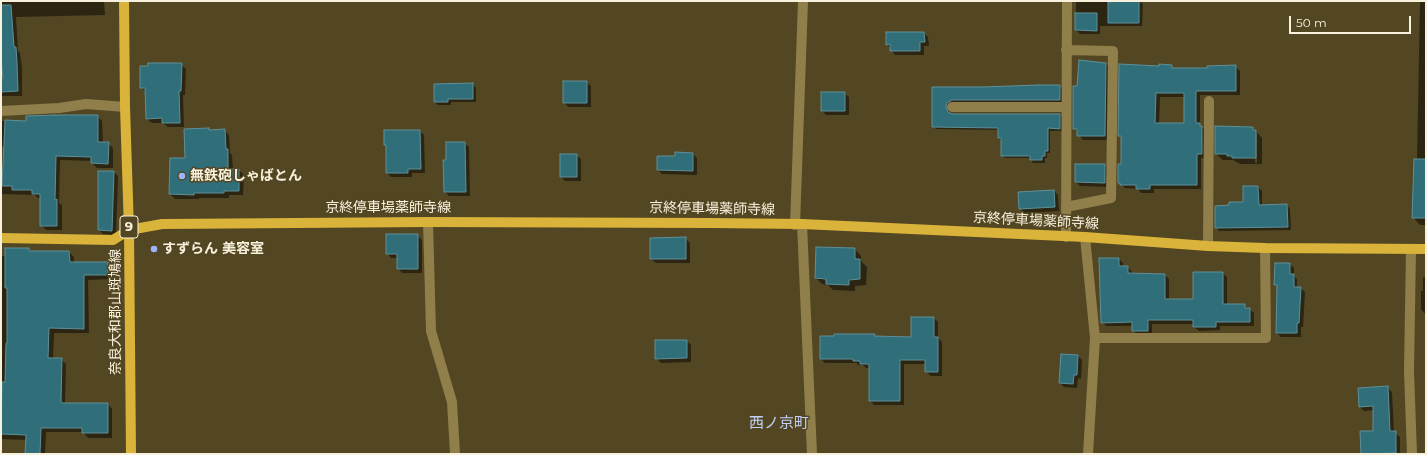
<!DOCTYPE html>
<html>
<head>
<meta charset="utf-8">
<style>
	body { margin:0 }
	#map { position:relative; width:1427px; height:455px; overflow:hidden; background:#534622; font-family:Montserrat,sans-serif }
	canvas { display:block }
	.frame { position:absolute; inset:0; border:2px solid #f8f1dd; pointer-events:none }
	.scale { position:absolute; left:1289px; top:16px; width:122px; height:18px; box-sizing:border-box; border:2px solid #f8f1dd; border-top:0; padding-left:5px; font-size:12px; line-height:14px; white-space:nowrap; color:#f8f1dd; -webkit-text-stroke:3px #534622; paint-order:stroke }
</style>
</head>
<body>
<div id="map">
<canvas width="1427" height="455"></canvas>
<div class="frame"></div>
<div class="scale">50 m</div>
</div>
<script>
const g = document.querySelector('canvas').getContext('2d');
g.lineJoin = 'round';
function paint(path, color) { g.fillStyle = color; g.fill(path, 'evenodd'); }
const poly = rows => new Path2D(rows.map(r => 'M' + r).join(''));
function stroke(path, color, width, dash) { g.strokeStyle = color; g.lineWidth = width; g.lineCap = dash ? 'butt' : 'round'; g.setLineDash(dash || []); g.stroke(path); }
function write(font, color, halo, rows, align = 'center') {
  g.font = font + ' Montserrat,"Noto Sans JP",sans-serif'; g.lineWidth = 3; g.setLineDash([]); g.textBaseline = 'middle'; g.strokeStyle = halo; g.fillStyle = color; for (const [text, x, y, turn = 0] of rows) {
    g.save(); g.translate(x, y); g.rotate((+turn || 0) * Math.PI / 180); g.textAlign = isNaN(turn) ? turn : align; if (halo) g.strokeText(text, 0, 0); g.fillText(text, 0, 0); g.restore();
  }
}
paint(poly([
	[1,1,104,1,105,15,16,17,18,51,20,53,22,68,22,96,1,96],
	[998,1,1024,1,1024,2,999,2],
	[1076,1,1139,1,1143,4,1142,26,1100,26,1100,34,1080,34,1076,30],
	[1420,1,1426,1,1426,225,1420,225,1413,217,1417,160],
	[924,33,928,37,929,46,924,46,924,55,895,55,887,44],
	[1105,63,1110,67,1109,140,1083,140,1074,128,1078,87],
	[181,64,186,69,185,95,183,95,184,127,168,127,163,123,152,123,147,119,146,92,141,87],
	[1171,66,1174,69,1208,69,1235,66,1240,71,1240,95,1200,95,1200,125,1204,129,1206,158,1201,158,1201,189,1154,189,1154,193,1141,193,1138,189,1125,188,1119,182,1122,165,1122,138,1119,135,1160,67],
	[1160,97,1185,97,1185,124,1159,124],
	[586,82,591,86,591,107,569,107,564,103],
	[473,84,476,88,476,102,451,102,451,105,438,105,434,102],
	[1060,86,1062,89,1062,103,949,106,949,113,952,114,1060,114,1062,117,1062,131,1050,131,1050,153,1047,153,1047,158,1045,158,1045,163,1033,163,1031,160,1031,158,1005,158,1002,155,1001,141,999,138,999,130,936,129,933,126,933,88],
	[844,93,849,97,849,115,826,115,822,111],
	[97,116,102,121,103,143,108,143,113,148,113,168,97,168,92,163,92,161,60,160,59,203,62,205,62,230,46,230,41,225,41,198,38,198,35,195,1,194,1,176,3,176,4,147,1,147,1,121,27,122],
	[1253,128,1262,138,1262,164,1240,164,1233,160,1223,160,1216,154],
	[1255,133,1257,133,1257,163,1255,163],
	[209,129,211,131,224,130,229,135,230,153,232,155,233,170,239,170,244,175,243,195,229,195,229,198,199,198,199,199,175,199,170,194,186,159],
	[420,131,424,135,425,173,412,173,412,177,391,177,387,173,387,146,385,145],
	[464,143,469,147,470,196,449,196,445,192,447,161],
	[693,154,697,158,697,175,662,174,658,170,676,157],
	[576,155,581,159,581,181,565,181,561,177],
	[1105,165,1109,170,1109,187,1080,186,1076,182],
	[114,172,118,176,116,235,103,234,99,230],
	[1258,187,1262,191,1262,206,1287,205,1290,209,1291,230,1219,231,1216,227,1230,206,1244,203],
	[1054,191,1058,195,1059,211,1024,213,1020,208],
	[417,235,422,240,422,273,402,273,398,268,398,258,391,258,387,253],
	[685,238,690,243,690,263,656,263,651,259],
	[28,249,31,252,69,252,74,257,74,263,107,263,112,268,112,279,88,280,89,333,54,333,53,359,61,359,66,364,65,404,108,404,112,409,112,438,88,438,83,432,46,432,45,454,26,454,27,440,1,439,1,256,6,256],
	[855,249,861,256,861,261,867,267,866,285,855,286,855,291,833,290,828,285,822,284,816,278],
	[1119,259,1123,263,1123,267,1128,267,1132,272,1132,274,1165,275,1169,279,1169,300,1194,300,1222,273,1227,277,1227,305,1244,305,1254,313,1254,326,1220,326,1220,330,1199,331,1194,327,1194,324,1152,324,1152,334,1137,334,1133,330,1133,326,1106,326,1102,322],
	[1290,264,1294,268,1294,276,1297,279,1297,288,1300,288,1305,292,1303,327,1301,327,1301,337,1281,337,1277,333,1278,287,1275,285],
	[1423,277,1426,277,1426,315,1421,309,1421,291,1423,291],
	[934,318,938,322,938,338,942,342,942,376,931,376,926,372,926,364,904,364,904,405,874,405,870,401,870,368,866,368,863,365,858,365,857,363,825,363,821,359,874,335,876,337,912,338],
	[687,341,691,345,691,362,661,363,656,358],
	[1062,355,1078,356,1082,360,1081,379,1078,378,1077,388,1064,387,1060,383],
	[1387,387,1392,392,1394,432,1400,437,1400,454,1362,454,1374,432,1374,410,1364,411,1360,407]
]), '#0007');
const building = poly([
	[1120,1,1139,1,1139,23,1108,23,1108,2,1120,1],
	[1,5,11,5,14,47,16,47,17,63,18,91,1,92,1,78,3,78,1,59,1,5],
	[1075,13,1097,13,1097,31,1075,30,1075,13],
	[886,32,924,32,925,42,920,42,920,51,890,51,890,44,886,45,886,32],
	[1079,60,1106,63,1105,136,1077,136,1077,129,1073,129,1073,86,1077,86,1079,60],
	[148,63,182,63,181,91,179,91,180,123,162,123,162,118,146,119,145,88,140,88,140,66,148,66,148,63],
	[1119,64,1159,66,1159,64,1172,65,1172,68,1207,68,1207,66,1236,65,1236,91,1196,91,1196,123,1200,123,1200,126,1202,126,1202,154,1197,154,1197,185,1150,185,1150,189,1136,189,1136,185,1120,185,1120,183,1118,183,1118,164,1121,164,1121,136,1118,136,1119,64],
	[1156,93,1184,93,1184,123,1155,123,1156,93],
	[563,81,587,81,587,103,563,103,563,81],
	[473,83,473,99,448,99,448,102,434,102,434,84,473,83],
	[1038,85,1060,85,1060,100,952,100,947,103,946,107,948,112,952,114,1060,114,1060,129,1048,128,1048,151,1045,151,1045,156,1042,156,1042,160,1030,160,1030,156,1001,156,1001,138,998,138,998,128,932,127,932,87,983,87,1038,85],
	[821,92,845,92,845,111,821,111,821,92],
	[55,115,98,115,98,142,109,142,108,164,91,163,91,157,56,156,55,200,57,199,57,226,40,226,40,194,32,194,32,190,12,190,12,186,2,186,5,120,26,121,26,116,55,115],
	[1215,126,1253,127,1253,130,1256,130,1256,158,1232,158,1232,156,1227,156,1227,154,1215,154,1215,126],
	[209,128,209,130,225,129,226,149,228,149,228,169,239,169,239,191,224,191,224,193,194,193,194,195,169,194,170,158,185,158,184,129,209,128],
	[384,130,420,130,421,169,408,169,408,173,386,173,386,145,384,145,384,130],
	[446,142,465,142,466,192,444,192,443,160,446,160,446,142],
	[675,152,693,153,693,171,657,170,657,156,675,156,675,152],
	[560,154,577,154,577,177,560,177,560,154],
	[1414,159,1426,159,1426,218,1412,218,1414,159],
	[1075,164,1105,164,1105,183,1075,182,1075,164],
	[98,171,114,171,112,231,98,230,98,171],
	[1243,186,1258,186,1259,205,1287,204,1288,227,1215,228,1215,206,1229,205,1229,202,1243,202,1243,186],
	[1054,190,1055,207,1019,209,1018,192,1054,190],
	[386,234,418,234,418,269,397,269,397,254,386,254,386,234],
	[686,237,686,259,650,259,650,238,686,237],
	[816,247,855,248,855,259,860,259,860,279,849,280,849,285,826,284,826,279,815,278,816,247],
	[5,248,29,248,29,251,69,251,70,262,108,262,108,275,84,275,84,329,49,328,48,358,62,358,61,402,63,403,108,403,108,433,82,433,82,428,41,428,40,454,25,454,26,435,1,434,2,382,5,382,6,343,7,343,7,288,5,288,5,248],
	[1099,258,1119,258,1119,266,1128,266,1128,273,1165,274,1165,299,1193,299,1193,272,1223,272,1223,304,1245,304,1245,308,1250,308,1250,322,1216,322,1216,327,1193,327,1193,320,1148,320,1148,331,1132,331,1132,322,1101,323,1099,258],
	[1275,263,1290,263,1290,274,1294,274,1294,287,1301,287,1299,323,1297,323,1297,333,1276,333,1277,285,1274,285,1275,263],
	[911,317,934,317,934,337,938,337,938,372,925,372,925,360,900,360,900,401,869,401,869,364,860,364,860,361,853,361,853,359,820,359,820,336,834,336,834,334,875,334,874,336,911,337,911,317],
	[655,340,687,340,687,358,655,359,655,340],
	[1061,354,1078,355,1077,375,1074,375,1073,384,1059,383,1061,354],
	[1388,386,1390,431,1396,431,1396,453,1361,454,1360,431,1373,431,1373,406,1359,407,1358,388,1388,386]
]);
paint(building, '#306f79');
stroke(building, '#5e909a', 1);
stroke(poly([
	[952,107,1066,107],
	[1,111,59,108,86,104,125,107],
	[1066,207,1111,198,1113,51,1066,50],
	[428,222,431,331,452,402,455,454],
	[802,224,812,454],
	[795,225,803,1],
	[1066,237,1067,1],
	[1085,237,1095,338,1088,454],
	[1208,246,1209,101],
	[1411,249,1409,371,1412,454],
	[1095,338,1266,338,1265,248]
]), '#917f4b', 10);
stroke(poly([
	[124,1,125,107,129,230,131,454],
	[1,238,113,240,129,230,162,224,428,222,711,223,802,224,1085,237,1208,246,1265,248,1426,249]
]), '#dab33b', 10);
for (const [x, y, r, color] of [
	[182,176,4,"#9db4fd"],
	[154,249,4,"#9db4fd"]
]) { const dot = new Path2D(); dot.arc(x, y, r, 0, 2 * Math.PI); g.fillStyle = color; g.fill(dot); stroke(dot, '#534622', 1.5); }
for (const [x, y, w] of [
	[129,227,18]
]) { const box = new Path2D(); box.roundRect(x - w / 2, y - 11, w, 22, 3); g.fillStyle = '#534622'; g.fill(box); stroke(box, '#f8f1dd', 1); }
write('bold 13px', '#f8f1dd', null, [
	["9",129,227]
]);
write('bold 14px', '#f8f1dd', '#534622', [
	["無鉄砲しゃばとん",190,176],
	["すずらん 美容室",162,249]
], 'left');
write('14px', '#f8f1dd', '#534622', [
	["京終停車場薬師寺線",388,208],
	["京終停車場薬師寺線",712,209,1],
	["京終停車場薬師寺線",1036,221,3],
	["奈良大和郡山斑鳩線",116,312,-90]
]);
write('15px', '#c1d0f9', '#534622', [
	["西ノ京町",779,424]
]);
</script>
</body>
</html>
